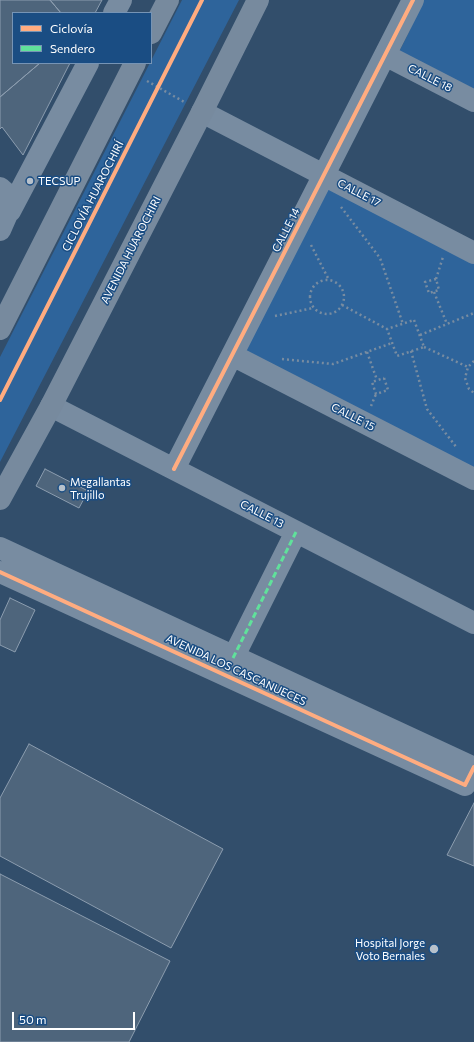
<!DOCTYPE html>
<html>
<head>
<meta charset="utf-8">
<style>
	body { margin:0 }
	#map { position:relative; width:474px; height:1042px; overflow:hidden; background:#324e6b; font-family:Commissioner,sans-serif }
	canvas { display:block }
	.legend { position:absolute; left:12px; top:12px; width:140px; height:52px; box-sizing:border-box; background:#1a4d83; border:1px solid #7694b5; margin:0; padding:5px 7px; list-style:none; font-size:12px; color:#fff }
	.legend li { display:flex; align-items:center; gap:8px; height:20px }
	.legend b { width:20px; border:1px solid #7694b5 }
	.scale { position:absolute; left:12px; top:1012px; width:123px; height:18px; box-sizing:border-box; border:2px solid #fff; border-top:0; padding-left:5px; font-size:12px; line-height:14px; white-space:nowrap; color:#fff; -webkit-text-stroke:3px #1a4d83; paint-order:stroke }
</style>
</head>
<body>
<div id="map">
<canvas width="474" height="1042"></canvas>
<ul class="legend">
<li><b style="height:5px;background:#ffac80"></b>Ciclovía</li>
<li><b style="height:5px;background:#60e19b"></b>Sendero</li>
</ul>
<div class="scale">50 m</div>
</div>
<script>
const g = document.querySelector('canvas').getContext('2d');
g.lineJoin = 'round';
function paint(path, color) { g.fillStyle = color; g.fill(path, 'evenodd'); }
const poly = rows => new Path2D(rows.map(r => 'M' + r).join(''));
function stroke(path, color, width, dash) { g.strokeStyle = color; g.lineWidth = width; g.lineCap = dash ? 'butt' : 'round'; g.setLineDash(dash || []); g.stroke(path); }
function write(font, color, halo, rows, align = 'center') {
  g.font = font + ' Commissioner,sans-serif'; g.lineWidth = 3; g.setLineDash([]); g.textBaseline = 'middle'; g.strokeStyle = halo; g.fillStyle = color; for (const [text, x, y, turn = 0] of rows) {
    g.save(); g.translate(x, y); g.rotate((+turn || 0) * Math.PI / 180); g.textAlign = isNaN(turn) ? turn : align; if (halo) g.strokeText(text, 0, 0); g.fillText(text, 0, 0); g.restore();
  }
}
paint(poly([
	[182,0,239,0,0,462,0,357],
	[422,0,474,0,474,99,398,54,410,30],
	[330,181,474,258,474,470,243,350]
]), '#2e649b');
const building = poly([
	[0,0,50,0,61,13,13,13,13,63,40,63,0,97,0,0],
	[50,0,102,0,95,13,61,13,50,0],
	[40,63,70,63,23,155,2,127,0,129,0,97,40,63],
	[45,469,88,491,79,508,36,486,45,469],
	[10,598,35,610,15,652,0,645,0,620,10,598],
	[29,744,223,849,171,948,0,856,0,798,29,744],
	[474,803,474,866,447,855,474,803],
	[0,874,170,961,129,1042,0,1042,0,874]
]);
paint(building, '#4e657c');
stroke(building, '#8c9daf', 1);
stroke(poly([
	[147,81,186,103],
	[341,207,380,258,403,324],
	[311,245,329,280],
	[436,279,425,282,429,293,439,290,436,279,443,257],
	'310 297a17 17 0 1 1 34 0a17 17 0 1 1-34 0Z',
	[434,292,447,324],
	[342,305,387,329],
	[275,316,313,308],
	[414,320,424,347,397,356,387,329,414,320],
	[420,335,474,313],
	[424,347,468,367],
	[411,351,427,409,457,448],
	[367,352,377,380],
	[282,359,333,364,392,343],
	[474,361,468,367,465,378,469,389,474,393],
	[384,378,388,390,376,394,372,382,384,378],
	[371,406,376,394]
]), '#788ca1', 2.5, [2, 3]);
stroke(poly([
	[114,13,121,0],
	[385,55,474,101],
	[202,112,474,253],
	[0,188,9,196,11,205,0,230],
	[10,211,88,63],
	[232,355,474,479],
	[51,406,474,623],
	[174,469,413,0],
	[0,548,474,768],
	[0,572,465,785,474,767],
	[233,658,296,532]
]), '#788ca1', 22);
stroke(poly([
	[151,33,168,0],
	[0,329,135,63],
	[0,499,51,406,202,112,258,0]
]), '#778a9e', 22);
stroke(poly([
	[233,658,296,532]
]), '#60e19b', 3, [6, 3]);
stroke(poly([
	[0,400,202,0],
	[174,469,413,0],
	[0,572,465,785,474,767]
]), '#ffac80', 4);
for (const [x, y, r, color] of [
	[30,181,4,"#b7c1cb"],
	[62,488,4,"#b7c1cb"],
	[434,949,5,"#b7c1cb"]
]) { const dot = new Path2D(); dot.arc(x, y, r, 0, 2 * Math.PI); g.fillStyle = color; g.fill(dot); stroke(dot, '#1a4d83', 1.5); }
write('11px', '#fff', '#1a4d83', [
	["CALLE 18",430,78,27],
	["CALLE 17",359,193,27],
	["CICLOVÍA HUAROCHIRÍ",93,196,-63],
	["CALLE 14",286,230,-63],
	["AVENIDA HUAROCHIRI",131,250,-63],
	["CALLE 15",353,417,27],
	["CALLE 13",262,514,27],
	["AVENIDA LOS CASCANUECES",236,670,25]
]);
write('11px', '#fff', '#1a4d83', [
	["TECSUP",38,181],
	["Megallantas",70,482],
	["Trujillo",70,495],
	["Hospital Jorge",425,943,"right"],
	["Voto Bernales",425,956,"right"]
], 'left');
</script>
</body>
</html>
